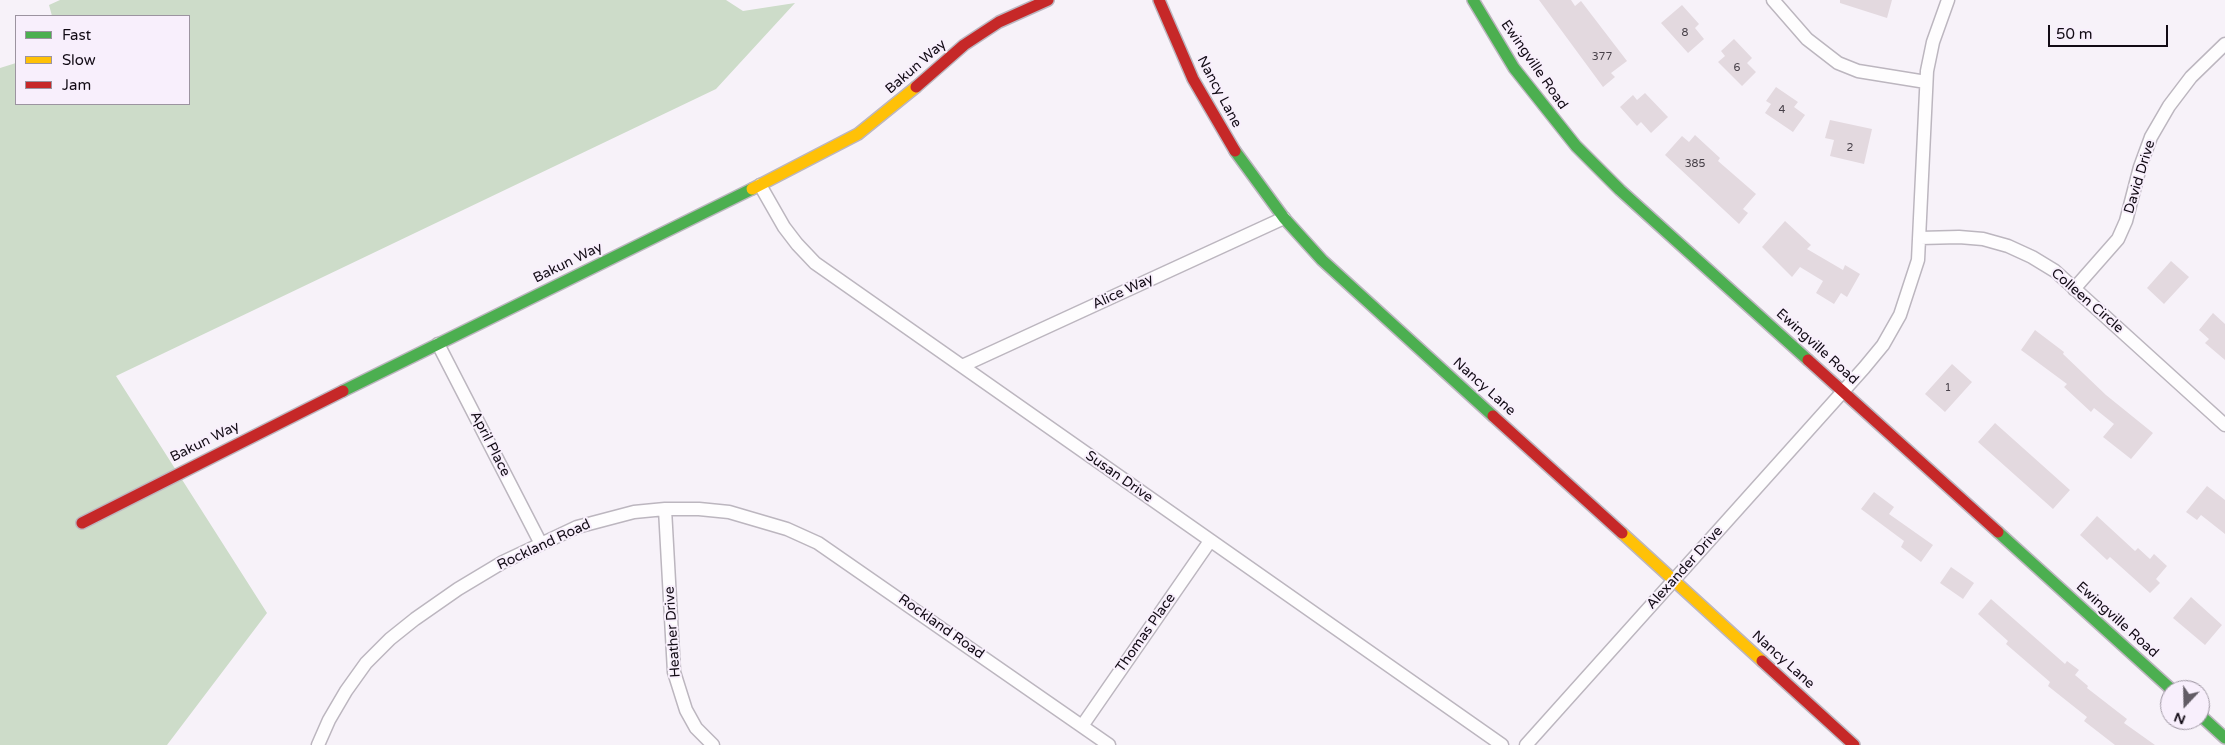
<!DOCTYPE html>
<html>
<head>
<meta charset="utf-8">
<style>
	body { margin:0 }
	#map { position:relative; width:2225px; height:745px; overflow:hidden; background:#f7f2f9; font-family:"Varela Round",sans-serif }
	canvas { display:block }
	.legend { position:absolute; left:15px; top:15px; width:175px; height:90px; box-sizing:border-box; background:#f8effc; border:1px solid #9c94a0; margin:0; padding:6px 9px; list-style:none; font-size:15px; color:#120b15 }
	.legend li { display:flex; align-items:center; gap:10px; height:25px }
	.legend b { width:25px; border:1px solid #9c94a0 }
	.north { position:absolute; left:2160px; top:680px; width:50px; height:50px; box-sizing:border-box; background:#f8effc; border:1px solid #9c94a0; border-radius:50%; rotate:201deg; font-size:14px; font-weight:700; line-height:20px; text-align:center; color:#120b15 }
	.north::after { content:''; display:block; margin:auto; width:18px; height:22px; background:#625c65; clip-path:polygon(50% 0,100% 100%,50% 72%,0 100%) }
	.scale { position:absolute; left:2048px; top:25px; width:120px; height:22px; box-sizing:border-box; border:2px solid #120b15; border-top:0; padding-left:6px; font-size:15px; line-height:18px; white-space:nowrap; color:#120b15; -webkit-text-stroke:4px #f8effc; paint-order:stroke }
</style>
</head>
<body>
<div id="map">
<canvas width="2225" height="745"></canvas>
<ul class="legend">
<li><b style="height:6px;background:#4caf50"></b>Fast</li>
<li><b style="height:6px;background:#ffc107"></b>Slow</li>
<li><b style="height:6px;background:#c62828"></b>Jam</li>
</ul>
<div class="north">N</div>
<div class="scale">50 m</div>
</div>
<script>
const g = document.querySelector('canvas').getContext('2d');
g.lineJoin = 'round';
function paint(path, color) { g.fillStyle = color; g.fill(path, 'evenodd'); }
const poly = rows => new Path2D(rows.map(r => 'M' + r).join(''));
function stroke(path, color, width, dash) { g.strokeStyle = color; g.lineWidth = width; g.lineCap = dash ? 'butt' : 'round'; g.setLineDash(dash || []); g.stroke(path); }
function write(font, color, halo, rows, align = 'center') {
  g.font = font + ' "Varela Round",sans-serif'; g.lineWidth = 4; g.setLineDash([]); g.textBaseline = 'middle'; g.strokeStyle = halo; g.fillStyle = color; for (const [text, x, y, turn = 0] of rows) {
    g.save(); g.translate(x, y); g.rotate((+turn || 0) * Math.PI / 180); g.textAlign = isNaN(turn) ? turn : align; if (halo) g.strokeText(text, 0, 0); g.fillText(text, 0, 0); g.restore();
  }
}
paint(poly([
	[60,0,726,0,743,11,795,3,716,89,116,376,267,613,167,745,0,745,0,68,16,63,16,104,189,104,189,16,52,16,49,5]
]), '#cddcc9');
paint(poly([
	[1539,0,1571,0,1575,6,1581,1,1627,61,1611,73,1615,77,1603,87],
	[1840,0,1892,0,1887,18,1840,3],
	[1682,5,1699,24,1695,28,1704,39,1688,53,1661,23],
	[1734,39,1752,58,1747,63,1756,72,1742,86,1718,62,1725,56,1721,51],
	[1776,87,1798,102,1794,107,1805,115,1793,132,1765,113,1771,104,1766,101],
	[1645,93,1668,117,1651,133,1641,122,1637,126,1620,107,1633,95,1637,100],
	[1830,120,1872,129,1864,164,1830,156,1834,140,1825,138],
	[1695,135,1720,158,1718,161,1756,194,1743,209,1748,213,1739,224,1665,155,1682,136,1689,142],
	[1785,221,1811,245,1807,249,1843,270,1845,265,1860,274,1847,297,1841,293,1834,304,1816,293,1823,281,1800,267,1792,277,1762,247],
	[2171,261,2189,277,2164,304,2147,288],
	[2213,313,2225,324,2225,360,2205,343,2209,339,2199,330],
	[2035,330,2064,352,2063,354,2106,395,2153,433,2131,459,2103,437,2114,424,2094,408,2091,412,2064,387,2067,384,2021,350],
	[1952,364,1972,382,1945,412,1925,394],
	[1995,423,2070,490,2053,509,1978,442],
	[2207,486,2225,500,2225,534,2201,515,2197,520,2186,512],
	[1874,492,1894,507,1889,514,1933,545,1921,562,1901,547,1904,541,1861,509],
	[2097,516,2135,551,2138,548,2150,559,2154,554,2167,566,2156,579,2160,583,2150,593,2110,557,2107,560,2080,535],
	[1951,567,1974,583,1963,599,1940,583],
	[2191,597,2222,625,2205,645,2173,618],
	[1991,599,2065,664,2067,661,2079,670,2075,675,2088,686,2087,688,2127,719,2124,723,2155,745,2115,745,2084,721,2087,717,2048,686,2050,682,2006,644,2008,641,1978,614]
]), '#e3d9df');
const street = poly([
	[1773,0,1807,39,1838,63,1858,71,1926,82],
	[760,185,784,227,797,244,815,263,1502,745],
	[1920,238,1959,237,1983,239,2008,246,2032,257,2055,271,2225,425],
	[2074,289,2118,239,2126,221,2140,167,2151,137,2169,106,2191,77,2225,44],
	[438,344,541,544],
	[962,366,1284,218],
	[665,509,674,672,686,710,696,728,713,745],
	[1082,726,1210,541],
	[318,745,329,720,346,691,366,663,390,639,415,619,458,589,503,562,577,527,634,512,665,509,699,509,729,512,787,529,818,543,1109,745],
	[1526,745,1864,368,1883,345,1900,315,1918,260,1927,71,1933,42,1948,0]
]);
const fast = poly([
	[1473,0,1514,68,1576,146,1620,190,1808,360],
	[1235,151,1284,218,1322,260,1493,416],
	[343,391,752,189],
	[1998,532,2172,690],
	[2200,715,2225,738]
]);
const slow = poly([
	[752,189,858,134,916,87],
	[1622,533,1762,661]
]);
const jam = poly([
	[1159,0,1193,79,1235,151],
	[916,87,964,45,999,22,1048,0],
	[1808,360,1998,532],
	[1493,416,1622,533],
	[82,523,343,391],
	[1762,661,1854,745]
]);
stroke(street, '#bcb6bf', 15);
stroke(fast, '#bcb6bf', 14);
stroke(slow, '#bcb6bf', 14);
stroke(jam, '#bcb6bf', 14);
stroke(street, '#fefdfe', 12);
stroke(fast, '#4caf50', 11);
stroke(slow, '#ffc107', 11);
stroke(jam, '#c62828', 11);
write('11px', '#474048', null, [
	["8",1685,33],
	["377",1602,57],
	["6",1737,68],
	["4",1782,110],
	["2",1850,148],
	["385",1695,164],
	["1",1948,388]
]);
write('14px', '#120b15', '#f8effc', [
	["Ewingville Road",1534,65,55],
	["Bakun Way",916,67,-41],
	["Nancy Lane",1219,92,62],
	["David Drive",2140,177,-73],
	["Bakun Way",568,263,-26],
	["Alice Way",1123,292,-25],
	["Colleen Circle",2087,301,41],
	["Ewingville Road",1817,347,42],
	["Nancy Lane",1484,387,42],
	["Bakun Way",205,442,-26],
	["April Place",490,444,63],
	["Susan Drive",1119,477,35],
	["Rockland Road",544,545,-25],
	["Alexander Drive",1685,568,-48],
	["Ewingville Road",2117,620,42],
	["Rockland Road",941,627,35],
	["Heather Drive",673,632,-94],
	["Thomas Place",1146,633,-55],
	["Nancy Lane",1783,660,42]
]);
</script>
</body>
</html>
